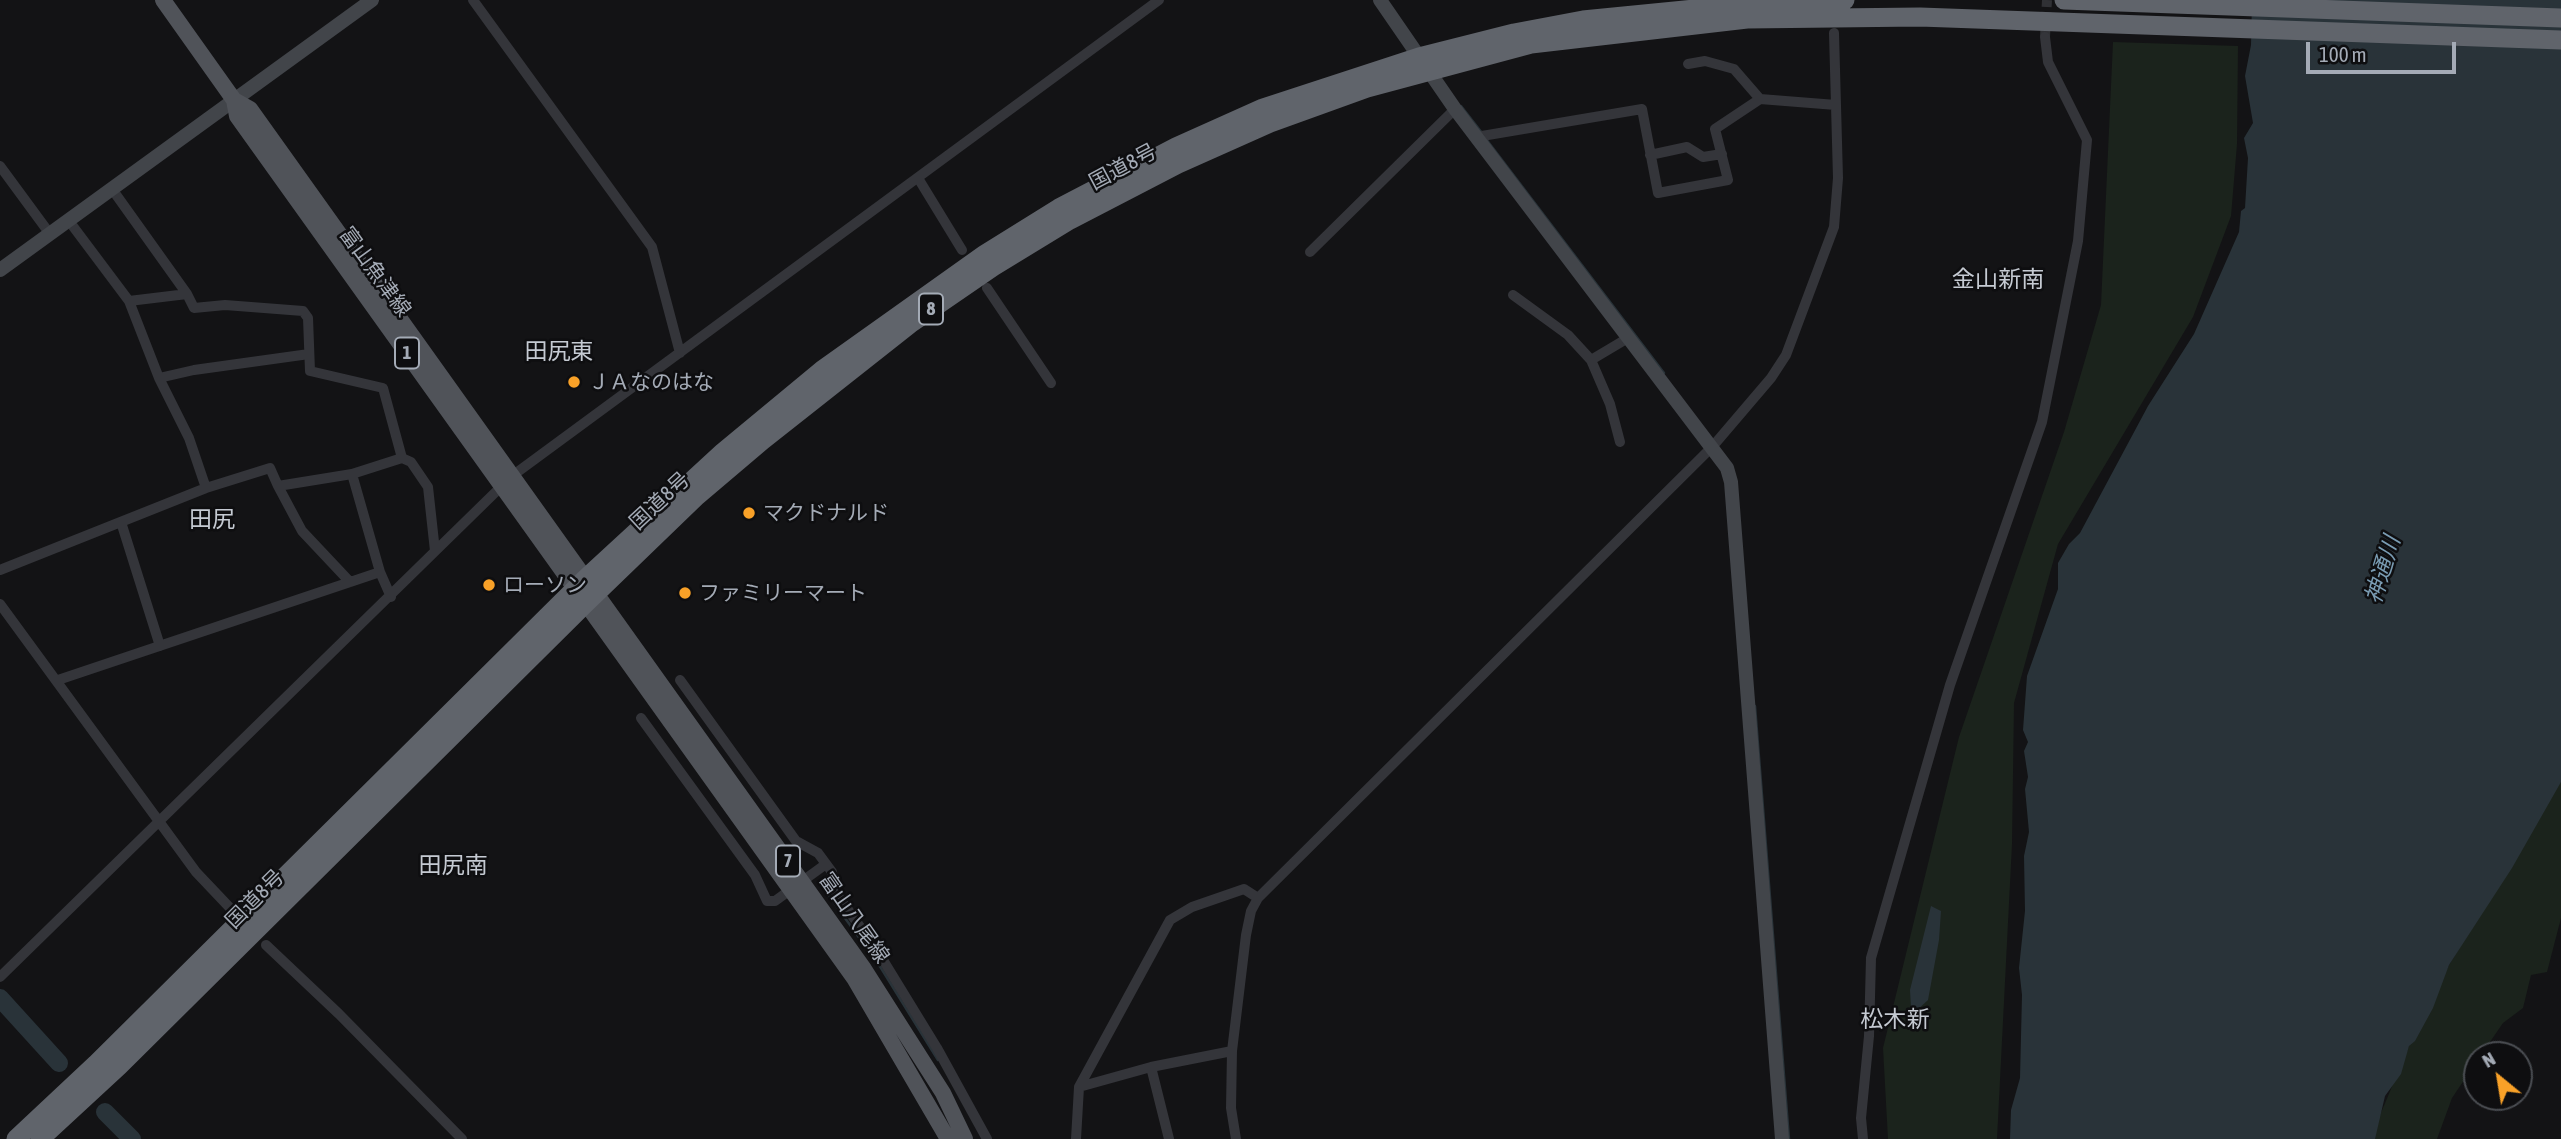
<!DOCTYPE html>
<html>
<head>
<meta charset="utf-8">
<style>
	body { margin:0 }
	#map { position:relative; width:2561px; height:1139px; overflow:hidden; background:#131315; font-family:"Asap Condensed",sans-serif }
	canvas { display:block }
	.north { position:absolute; left:2463px; top:1041px; width:70px; height:70px; box-sizing:border-box; background:#0e0e10; border:2px solid #4a4d52; border-radius:50%; rotate:330deg; font-size:19px; font-weight:700; line-height:28px; text-align:center; color:#a4abb6 }
	.north::after { content:''; display:block; margin:auto; width:24px; height:32px; background:#f8a128; clip-path:polygon(50% 0,100% 100%,50% 72%,0 100%) }
	.scale { position:absolute; left:2306px; top:42px; width:150px; height:32px; box-sizing:border-box; border:4px solid #a4abb6; border-top:0; padding-left:9px; font-size:21px; line-height:24px; white-space:nowrap; color:#a4abb6; -webkit-text-stroke:5px #0e0e10; paint-order:stroke }
</style>
</head>
<body>
<div id="map">
<canvas width="2561" height="1139"></canvas>
<div class="north">N</div>
<div class="scale">100 m</div>
</div>
<script>
const g = document.querySelector('canvas').getContext('2d');
g.lineJoin = 'round';
function paint(path, color) { g.fillStyle = color; g.fill(path, 'evenodd'); }
const poly = rows => new Path2D(rows.map(r => 'M' + r).join(''));
function stroke(path, color, width, dash) { g.strokeStyle = color; g.lineWidth = width; g.lineCap = dash ? 'butt' : 'round'; g.setLineDash(dash || []); g.stroke(path); }
function write(font, color, halo, rows, align = 'center') {
  g.font = font + ' "Asap Condensed","Noto Sans JP",sans-serif'; g.lineWidth = 5; g.setLineDash([]); g.textBaseline = 'middle'; g.strokeStyle = halo; g.fillStyle = color; for (const [text, x, y, turn = 0] of rows) {
    g.save(); g.translate(x, y); g.rotate((+turn || 0) * Math.PI / 180); g.textAlign = isNaN(turn) ? turn : align; if (halo) g.strokeText(text, 0, 0); g.fillText(text, 0, 0); g.restore();
  }
}
paint(poly([
	[2113,42,2238,46,2237,144,2231,216,2193,317,2058,544,2014,703,2012,844,1997,1139,1888,1139,1883,1048,1959,737,2064,432,2101,305],
	[2561,781,2561,918,2547,972,2531,975,2523,1008,2503,1023,2481,1055,2477,1055,2477,1061,2452,1098,2437,1139,2370,1139,2409,1046,2449,965]
]), '#1b231c');
paint(poly([
	[2252,0,2561,0,2561,782,2512,868,2449,965,2433,1008,2415,1041,2409,1046,2401,1074,2385,1096,2375,1139,2010,1139,2011,1110,2020,1078,2022,995,2019,968,2025,911,2024,856,2029,832,2025,789,2028,777,2024,751,2028,742,2023,730,2027,676,2058,589,2058,563,2069,544,2080,533,2148,406,2194,334,2239,232,2241,211,2245,208,2248,158,2244,138,2253,123,2245,76,2251,45],
	[1931,906,1941,911,1939,940,1928,1000,1915,1012,1911,1007,1910,990]
]), '#293339');
stroke(poly([
	[1461,106,1482,133],
	[1486,139,1664,373],
	[1755,706,1789,1139],
	[819,882,881,968,938,1060]
]), '#293339', 2.5);
stroke(poly([
	[0,998,59,1063],
	[105,1112,132,1139]
]), '#293339', 18);
stroke(poly([
	[2045,37,2047,0]
]), '#303135', 10, [10, 5]);
stroke(poly([
	[473,0,652,247,680,353],
	[1688,64,1705,61,1734,69,1760,99],
	[1476,137,1642,109,1658,193,1728,180,1715,129,1760,99,1836,105],
	[1650,155,1687,147,1703,157,1722,154],
	[0,166,50,234],
	[918,178,962,250],
	[112,189,187,294],
	[69,221,129,301,159,378,189,438,206,488],
	[1310,252,1455,109],
	[987,288,1051,383],
	[1513,295,1568,335,1591,360,1628,338],
	[129,301,187,294,194,308,225,305,303,311,308,318,310,371,383,388,402,458,411,462,428,487,435,551],
	[1591,360,1610,404,1620,442],
	[159,378,194,370,309,354],
	[352,474,402,458],
	[278,486,302,531,350,582],
	[121,522,160,646],
	[0,570,206,488,270,468,278,486,352,474,380,572,391,597],
	[0,604,196,872,232,910],
	[58,680,380,572],
	[680,680,796,841,818,853,832,872,836,893,880,955,937,1048,987,1139],
	[641,718,755,875,767,901,775,901,826,864],
	[266,945,339,1014,462,1139],
	[0,977,512,476,1159,0],
	[1151,1067,1169,1139],
	[1079,1087,1151,1067,1232,1051],
	[1076,1139,1079,1087,1170,920,1192,907,1244,889,1258,898],
	[1236,1139,1231,1108,1232,1051,1246,935,1251,911,1258,898,1713,446,1771,378,1786,355,1834,227,1838,178,1834,33],
	[1863,1139,1861,1118,1869,1036,1871,958,1950,685,2042,422,2078,241,2087,140,2048,62,2045,37]
]), '#34353a', 10);
stroke(poly([
	[1380,0,1455,109,1727,468,1731,482,1782,1139],
	[0,270,372,0]
]), '#42454a', 14);
stroke(poly([
	[163,0,234,100,250,109,864,969,943,1093,965,1139],
	[234,100,237,116,854,978,948,1139]
]), '#505359', 16);
stroke(poly([
	[2064,0,2561,18],
	[16,1139,96,1064,585,579,723,452,822,370,985,254,1059,208,1176,147,1263,108,1419,57,1514,33,1583,20,1745,4,1845,0],
	[40,1139,119,1066,585,604,697,496,763,440,910,324,993,267,1070,220,1178,164,1270,123,1367,88,1531,44,1747,19,1920,17,2561,40]
]), '#60646b', 19);
for (const [x, y, r, color] of [
	[574,382,7,"#f8a128"],
	[749,513,7,"#f8a128"],
	[489,585,7,"#f8a128"],
	[685,593,7,"#f8a128"]
]) { const dot = new Path2D(); dot.arc(x, y, r, 0, 2 * Math.PI); g.fillStyle = color; g.fill(dot); stroke(dot, '#0e0e10', 2.5); }
for (const [x, y, w] of [
	[931,309,24],
	[407,353,24],
	[788,861,24]
]) { const box = new Path2D(); box.roundRect(x - w / 2, y - 15.5, w, 31, 5); g.fillStyle = '#0e0e10'; g.fill(box); stroke(box, '#a4abb6', 2); }
write('bold 19px', '#a4abb6', null, [
	["8",931,309],
	["1",407,353],
	["7",788,861]
]);
write('21px', '#a4abb6', '#0e0e10', [
	["国道8号",1123,167,-28],
	["富山魚津線",375,272,54],
	["国道8号",660,501,-43],
	["国道8号",255,899,-45],
	["富山八尾線",854,918,55]
]);
write('21px', '#a4abb6', '#0e0e10', [
	["ＪＡなのはな",588,382],
	["マクドナルド",763,513],
	["ローソン",503,585],
	["ファミリーマート",699,593]
], 'left');
write('23px', '#c5cad2', '#0e0e10', [
	["金山新南",1998,280],
	["田尻東",559,352],
	["田尻",212,520],
	["田尻南",453,866],
	["松木新",1895,1020]
]);
write('italic 23px', '#7a9cb3', '#0e0e10', [
	["神通川",2383,570,-73]
]);
</script>
</body>
</html>
